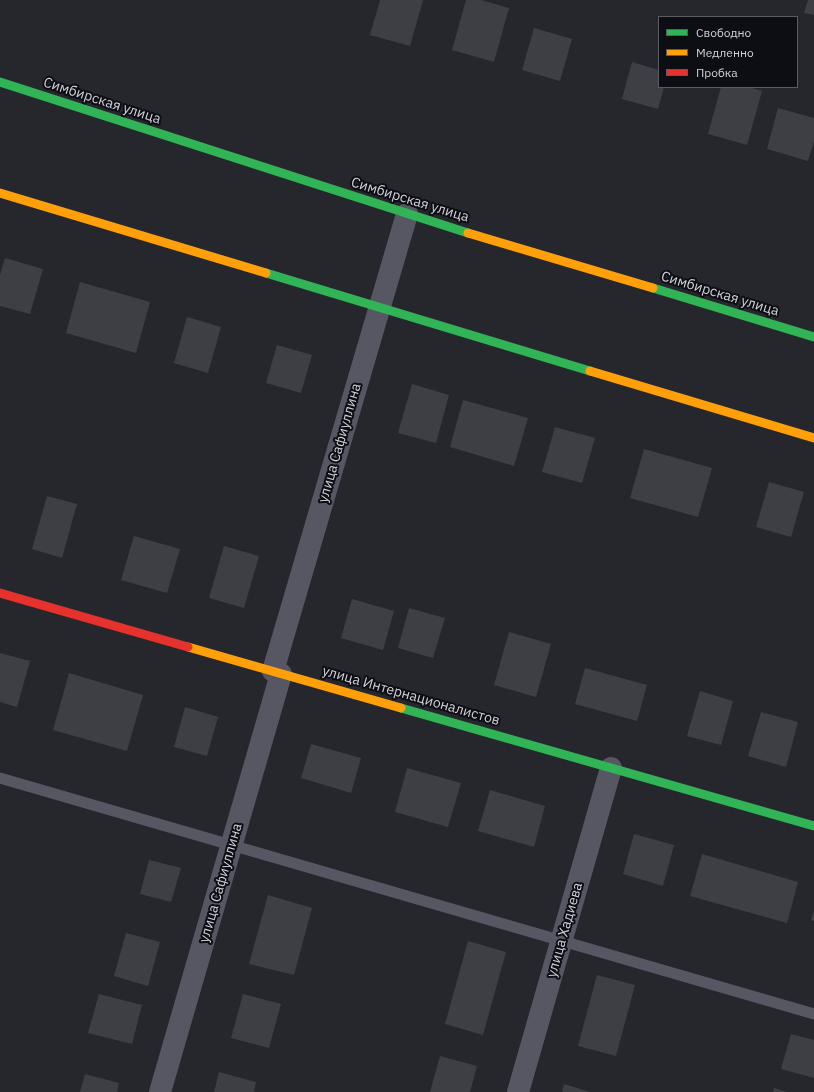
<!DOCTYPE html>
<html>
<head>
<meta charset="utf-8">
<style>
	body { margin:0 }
	#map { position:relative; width:814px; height:1092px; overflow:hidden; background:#26272d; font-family:"IBM Plex Sans",sans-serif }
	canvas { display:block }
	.legend { position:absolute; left:658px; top:16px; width:140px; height:72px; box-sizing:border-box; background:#0d0e13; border:1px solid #5b5c63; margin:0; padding:5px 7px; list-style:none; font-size:12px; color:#d1d2da }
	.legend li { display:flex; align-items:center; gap:8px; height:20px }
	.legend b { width:20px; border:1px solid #5b5c63 }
</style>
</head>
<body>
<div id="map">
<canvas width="814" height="1092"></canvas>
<ul class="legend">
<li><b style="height:5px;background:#30b455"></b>Свободно</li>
<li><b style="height:5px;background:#ff9f0a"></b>Медленно</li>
<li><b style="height:5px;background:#e5322d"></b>Пробка</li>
</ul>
</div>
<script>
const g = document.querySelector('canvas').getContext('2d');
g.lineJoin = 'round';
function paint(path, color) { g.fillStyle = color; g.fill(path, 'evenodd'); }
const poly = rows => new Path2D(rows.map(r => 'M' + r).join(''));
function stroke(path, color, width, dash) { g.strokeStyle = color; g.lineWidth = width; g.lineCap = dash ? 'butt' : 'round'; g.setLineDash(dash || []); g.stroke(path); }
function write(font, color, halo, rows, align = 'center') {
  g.font = font + ' "IBM Plex Sans",sans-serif'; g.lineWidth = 4; g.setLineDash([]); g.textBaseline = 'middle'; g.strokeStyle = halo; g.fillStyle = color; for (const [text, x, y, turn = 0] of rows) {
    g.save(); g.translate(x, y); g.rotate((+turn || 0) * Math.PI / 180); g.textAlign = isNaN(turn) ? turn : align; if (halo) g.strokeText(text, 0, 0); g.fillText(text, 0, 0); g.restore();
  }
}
paint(poly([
	[380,0,423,0,410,46,370,35],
	[466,0,481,0,509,8,494,62,452,50],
	[808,0,814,0,814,15,804,13],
	[534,28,572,39,560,81,522,70],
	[632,62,659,70,659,87,664,87,658,109,622,99],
	[721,87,749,87,762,91,747,145,708,134],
	[778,108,814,118,814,141,808,161,767,149],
	[5,258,43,269,30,314,0,306,0,275],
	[80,282,150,302,136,353,66,333],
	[187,317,221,327,208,373,174,363],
	[277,345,312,355,301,393,266,383],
	[412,384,449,395,436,443,398,433],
	[463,400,528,418,514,466,450,447],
	[555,427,595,438,582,483,542,472],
	[644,449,712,468,698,517,630,498],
	[769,482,804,492,791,537,756,527],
	[47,496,77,504,62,558,32,549],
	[134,536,180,549,167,593,121,580],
	[224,546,259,556,244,608,209,598],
	[352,599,394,611,383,650,341,638],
	[409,608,445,618,433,658,398,648],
	[509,632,551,644,536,697,494,685],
	[0,653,30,661,17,707,0,702],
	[585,668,647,685,637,721,575,704],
	[69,673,143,695,127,751,53,730],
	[700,691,733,701,721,745,687,736],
	[185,707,218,717,207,756,174,747],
	[761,712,798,722,786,767,748,756],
	[311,744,361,758,351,793,301,778],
	[407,768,461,783,448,827,395,812],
	[490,790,545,806,534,847,478,831],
	[634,834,674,845,663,886,623,874],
	[702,854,798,882,787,923,690,896],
	[149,860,181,868,171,902,140,894],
	[268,895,312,908,294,975,249,964],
	[814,911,814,921,811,920],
	[126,933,160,942,148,986,114,976],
	[468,941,506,952,483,1035,445,1024],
	[597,975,635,985,616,1056,578,1046],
	[99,994,142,1005,132,1044,88,1033],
	[243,994,281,1004,269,1048,231,1038],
	[791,1034,814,1040,814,1078,781,1069],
	[440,1056,477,1066,470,1092,430,1092],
	[219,1072,256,1082,254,1092,214,1092],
	[85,1074,119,1083,117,1092,80,1092],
	[564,1084,590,1092,562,1092],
	[774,1088,787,1092,773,1092]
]), '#3e3f44');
stroke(poly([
	[0,778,814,1014]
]), '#565763', 11);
stroke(poly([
	[273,671,407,214],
	[160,1092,281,674],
	[518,1092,611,768]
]), '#565763', 22);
stroke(poly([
	[0,82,468,233],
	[266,273,590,371],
	[653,288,814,337],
	[401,708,814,826]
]), '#30b455', 9);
stroke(poly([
	[0,193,266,273],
	[468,233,653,288],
	[590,371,814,438],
	[188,647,401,708]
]), '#ff9f0a', 9);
stroke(poly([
	[0,593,188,647]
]), '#e5322d', 9);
write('14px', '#d1d2da', '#0d0e13', [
	["Симбирская улица",102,101,18],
	["Симбирская улица",410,200,17],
	["Симбирская улица",720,294,17],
	["улица Сафиуллина",340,443,-74],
	["улица Интернационалистов",411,696,16],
	["улица Сафиуллина",221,883,-74],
	["улица Хадиева",565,930,-74]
]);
</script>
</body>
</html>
